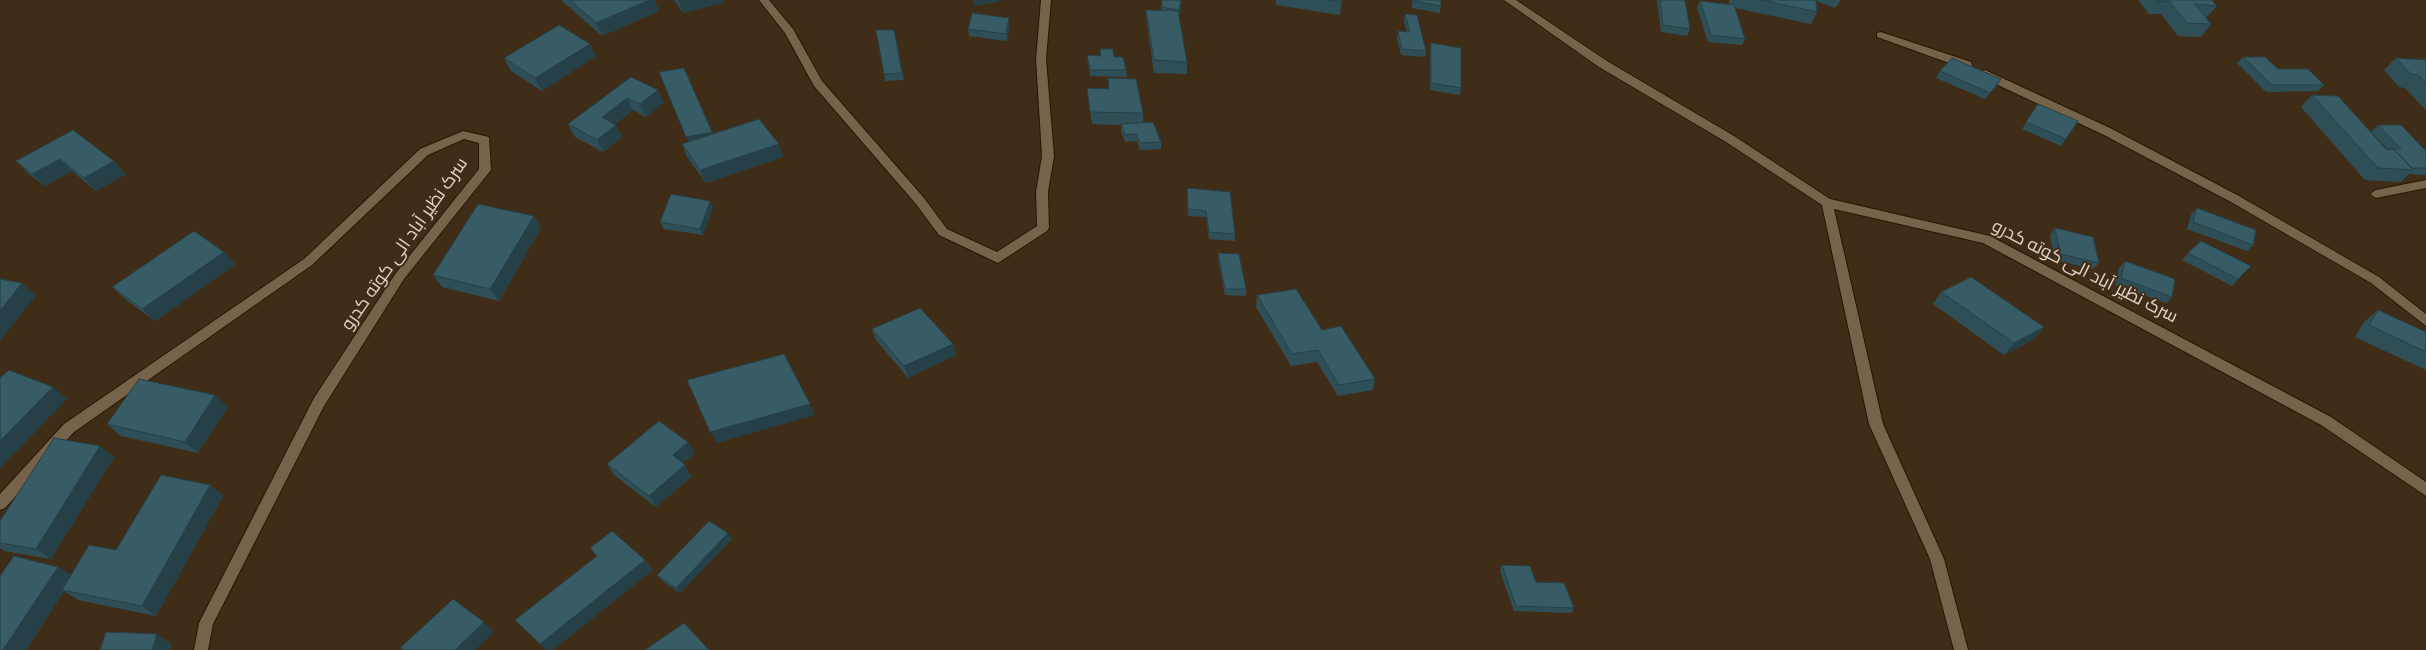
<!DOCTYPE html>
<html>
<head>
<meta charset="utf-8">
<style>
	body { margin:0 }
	canvas { display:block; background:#402d17 }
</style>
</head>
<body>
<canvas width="2426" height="650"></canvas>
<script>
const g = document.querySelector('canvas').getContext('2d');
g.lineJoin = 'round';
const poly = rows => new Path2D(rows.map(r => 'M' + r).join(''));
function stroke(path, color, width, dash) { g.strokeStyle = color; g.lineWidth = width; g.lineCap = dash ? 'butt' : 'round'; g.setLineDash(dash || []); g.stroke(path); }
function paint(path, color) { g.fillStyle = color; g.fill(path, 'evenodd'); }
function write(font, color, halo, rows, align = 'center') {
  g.font = font + ' Overpass,Cairo,sans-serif'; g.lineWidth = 4; g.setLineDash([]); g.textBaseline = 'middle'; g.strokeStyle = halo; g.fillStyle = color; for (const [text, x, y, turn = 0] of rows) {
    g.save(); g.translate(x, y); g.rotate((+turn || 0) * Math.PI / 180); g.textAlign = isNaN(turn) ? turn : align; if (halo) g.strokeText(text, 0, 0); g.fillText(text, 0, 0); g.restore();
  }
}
const minor = poly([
	[759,0,769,0,793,29,822,81,924,198,947,229,997,252,1037,226,1036,192,1042,156,1036,59,1041,0,1051,0,1046,59,1054,156,1048,192,1049,228,1047,231,998,263,939,235,916,204,814,86,785,33,759,0],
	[1504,0,1516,0,1607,61,1734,136,1830,199,1990,236,2331,417,2426,482,2426,496,2321,425,1983,243,1834,209,1883,424,1944,559,1968,650,1954,650,1930,559,1869,424,1822,205,1726,142,1599,67,1504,0],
	[1881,32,1971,62,1972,65,1971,68,1963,68,1877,37,1877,33,1881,32],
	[1985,70,2110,128,2239,196,2379,277,2426,314,2426,326,2371,283,2231,202,2102,134,1981,77,1980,74,1981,71,1985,70],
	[463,131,489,137,491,170,404,279,324,406,213,624,208,650,194,650,199,623,314,398,396,273,479,169,479,143,464,139,428,155,312,265,74,432,5,508,0,510,0,494,64,424,304,259,420,149,463,131],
	[2426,180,2426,188,2376,198,2370,194,2376,190,2426,180]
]);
stroke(minor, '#261501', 2);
paint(minor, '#77624a');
paint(poly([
	[561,0,654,0,659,11,602,36],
	[674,0,724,0,725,2,683,13],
	[1162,0,1182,0,1179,17,1187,62,1187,74,1154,73,1147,23,1146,10,1161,10],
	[1276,0,1342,0,1340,15,1276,5],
	[1412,0,1441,0,1440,13,1412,8],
	[1657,0,1685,0,1690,29,1687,36,1661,32],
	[1729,0,1841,0,1835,8,1816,1,1817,12,1811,24,1735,8,1745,39,1742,45,1708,42,1697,8,1700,1,1729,5],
	[2138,0,2212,0,2217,6,2206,18,2211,24,2201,37,2178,36,2161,14,2149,14],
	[1405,14,1426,51,1425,57,1401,55,1397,38,1398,31,1407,32,1404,21],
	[1010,25,1007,41,969,36,968,29],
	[896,37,904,80,885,81,884,74],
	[1431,43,1461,88,1460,95,1430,90,1430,50],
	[1100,49,1114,57,1126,70,1127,77,1090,76,1087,55,1100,56],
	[596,56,542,91,511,71,504,58],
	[2243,57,2278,69,2324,85,2318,91,2266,92,2237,63],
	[2396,58,2426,60,2426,110,2405,88,2399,87,2384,70],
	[684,68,713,134,779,144,783,157,706,183,687,157,682,144,689,142],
	[1940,71,2001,79,1997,86,1985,99,1936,78],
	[631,77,658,90,663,103,646,117,633,110,615,124,622,137,603,152,575,137,568,124],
	[1108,78,1143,113,1143,123,1161,142,1161,149,1140,150,1137,141,1125,142,1121,131,1121,125,1092,124,1087,88,1108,89],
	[2312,95,2386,149,2388,149,2371,132,2378,125,2426,151,2426,175,2409,174,2401,182,2365,180,2301,107],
	[2038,104,2078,121,2061,146,2022,129],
	[73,130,126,174,96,191,72,171,45,186,29,174,16,161],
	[1187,188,1235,234,1235,241,1209,239,1206,217,1188,216],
	[710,201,713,207,703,235,664,229,660,222],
	[2197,208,2253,245,2247,251,2187,229,2191,215],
	[534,216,541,228,499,301,442,287,433,275],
	[2055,228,2099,263,2093,269,2055,260,2050,235],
	[224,252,236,264,155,321,125,299,112,287],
	[1218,253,1246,289,1246,296,1225,295,1218,259],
	[2188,253,2251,266,2232,286,2182,260],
	[2125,261,2172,297,2166,303,2115,285,2119,268],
	[1941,292,2044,327,2034,339,2004,355,1933,304],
	[1257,295,1322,330,1375,379,1373,390,1338,396,1317,362,1291,366,1256,307],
	[2378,310,2426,332,2426,370,2355,337,2364,322],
	[872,329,953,344,956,355,908,378,876,340],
	[215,395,228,407,198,453,121,436,107,424],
	[695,453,683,463,692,476,656,507,614,475,607,464],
	[114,457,51,559,4,551,0,548,0,521],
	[210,485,223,496,156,616,78,600,64,591,26,650,58,567,71,575,116,550],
	[732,539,680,593,661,580,657,575],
	[1502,565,1536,582,1574,608,1571,613,1514,611,1500,571]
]), '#2f4f58');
paint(poly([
	[649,0,654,0,659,11,602,36,596,23],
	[678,0,724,0,725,2,683,13],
	[973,0,998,0,999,2,974,6],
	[1181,0,1182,0,1180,17,1179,10],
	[1009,18,1010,25,1007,41,1006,34],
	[590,44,596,56,542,91,535,78],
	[2001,79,1997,86,1985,99,1990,93],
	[658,90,663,103,646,117,640,104],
	[627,98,633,110,608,130,602,117],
	[616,125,622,137,603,152,597,140],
	[712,132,717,145,692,150,686,137],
	[779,144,783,157,706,183,700,170],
	[60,159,72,171,45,186,32,174],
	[114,161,126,174,96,191,84,178],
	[710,201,713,207,703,235,700,229],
	[534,216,541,228,499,301,490,289],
	[224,252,236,264,155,321,142,309],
	[22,283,36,295,0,341,0,311],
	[2044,327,2034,339,2004,355,2014,343],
	[953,344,956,355,908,378,904,366],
	[53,387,67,399,0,468,0,441],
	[215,395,228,407,198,453,185,442],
	[810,404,815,415,717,443,710,432],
	[688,442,695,453,680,466,673,455],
	[100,446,114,457,51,559,36,549],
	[685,465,692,476,656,507,649,496],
	[210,485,223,496,156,616,142,606],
	[728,533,732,539,680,593,676,588],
	[645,560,653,570,553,650,546,650,540,644],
	[58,567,74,577,62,590,64,591,26,650,3,650],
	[484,622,494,632,475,650,455,650],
	[157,634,172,644,170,650,152,650]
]), '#264047');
const building = poly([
	[570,0,649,0,596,23,570,0],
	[1162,0,1181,0,1179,10,1161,7,1162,0],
	[1328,0,1342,0,1342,2,1328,0],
	[1413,0,1441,0,1441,6,1413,1,1413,0],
	[1660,0,1685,0,1690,29,1663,25,1660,0],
	[1761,0,1816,0,1817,12,1761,0],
	[2157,0,2212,0,2217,6,2195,4,2211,24,2187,23,2170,2,2158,1,2157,0],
	[1700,1,1734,5,1745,39,1711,35,1700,1],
	[1146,10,1178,11,1187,62,1154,60,1146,10],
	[972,13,1009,18,1006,34,968,29,972,13],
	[1405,14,1417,15,1426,51,1402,49,1398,31,1410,32,1405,14],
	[559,25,590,44,535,78,504,58,559,25],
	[876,30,894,30,902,73,884,74,876,30],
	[1431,43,1461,48,1461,88,1431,83,1431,43],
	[1100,49,1113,49,1114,57,1123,57,1126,70,1090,70,1087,55,1101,56,1100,49],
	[2243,57,2265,57,2278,69,2308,69,2324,85,2272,85,2243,57],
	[1952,58,2001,79,1990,93,1940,71,1952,58],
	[2396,58,2426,60,2426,84,2418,75,2411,74,2396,58],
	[684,68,712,132,686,137,659,72,684,68],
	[631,77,658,90,640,104,627,98,602,117,616,125,597,140,568,124,631,77],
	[1108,78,1136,79,1143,113,1090,112,1087,88,1109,89,1108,78],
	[2312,95,2338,96,2386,149,2395,150,2414,170,2378,168,2312,95],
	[2038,104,2078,121,2066,139,2026,122,2038,104],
	[759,119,779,144,700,170,682,144,759,119],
	[1153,122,1161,142,1140,143,1136,134,1125,135,1121,124,1153,122],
	[2378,125,2401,125,2426,151,2426,168,2411,168,2395,150,2392,149,2391,148,2401,149,2378,125],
	[73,130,114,161,84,178,60,159,32,174,16,161,73,130],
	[1187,188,1230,192,1235,234,1209,232,1206,211,1188,209,1187,188],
	[671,194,710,201,700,229,660,222,671,194],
	[478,204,534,216,490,289,433,275,478,204],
	[2197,208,2256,230,2253,245,2193,222,2197,208],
	[2055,228,2093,237,2099,263,2060,254,2055,228],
	[194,231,224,252,142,309,112,287,194,231],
	[2201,241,2251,266,2238,279,2188,253,2201,241],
	[1218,253,1239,254,1246,289,1225,289,1218,253],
	[2125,261,2175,279,2172,297,2121,278,2125,261],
	[1971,277,2044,327,2014,343,1941,292,1971,277],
	[0,279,22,283,0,311,0,279],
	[1296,289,1322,330,1341,326,1375,379,1339,385,1318,350,1292,354,1257,295,1296,289],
	[920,308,953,344,904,366,872,329,920,308],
	[2378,310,2426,332,2426,352,2369,325,2378,310],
	[784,354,810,404,710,432,687,380,784,354],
	[9,370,53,387,0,441,0,378,9,370],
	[139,379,215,395,185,442,107,424,139,379],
	[659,421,688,442,673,455,685,465,649,496,607,464,659,421],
	[54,438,100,446,36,549,0,543,0,521,54,438],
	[161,475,210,485,142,606,62,590,89,545,116,550,161,475],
	[709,521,728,533,676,588,657,575,709,521],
	[612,531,645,560,540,644,515,620,597,556,590,548,612,531],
	[14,556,58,567,3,650,0,650,0,576,14,556],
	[1502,565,1530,566,1536,582,1564,583,1574,608,1516,606,1502,565],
	[453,599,484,622,455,650,403,650,400,648,453,599],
	[684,623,709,650,645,650,684,623],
	[106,632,157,634,152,650,100,650,106,632]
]);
paint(building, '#375c66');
stroke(building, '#264047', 1);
write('18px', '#e0d4c7', '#402d17', [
	["سرک نظیر آباد الی کوته کدرو",406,245,-55],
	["سرک نظیر آباد الی کوته کدرو",2084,273,27]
]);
</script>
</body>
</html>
